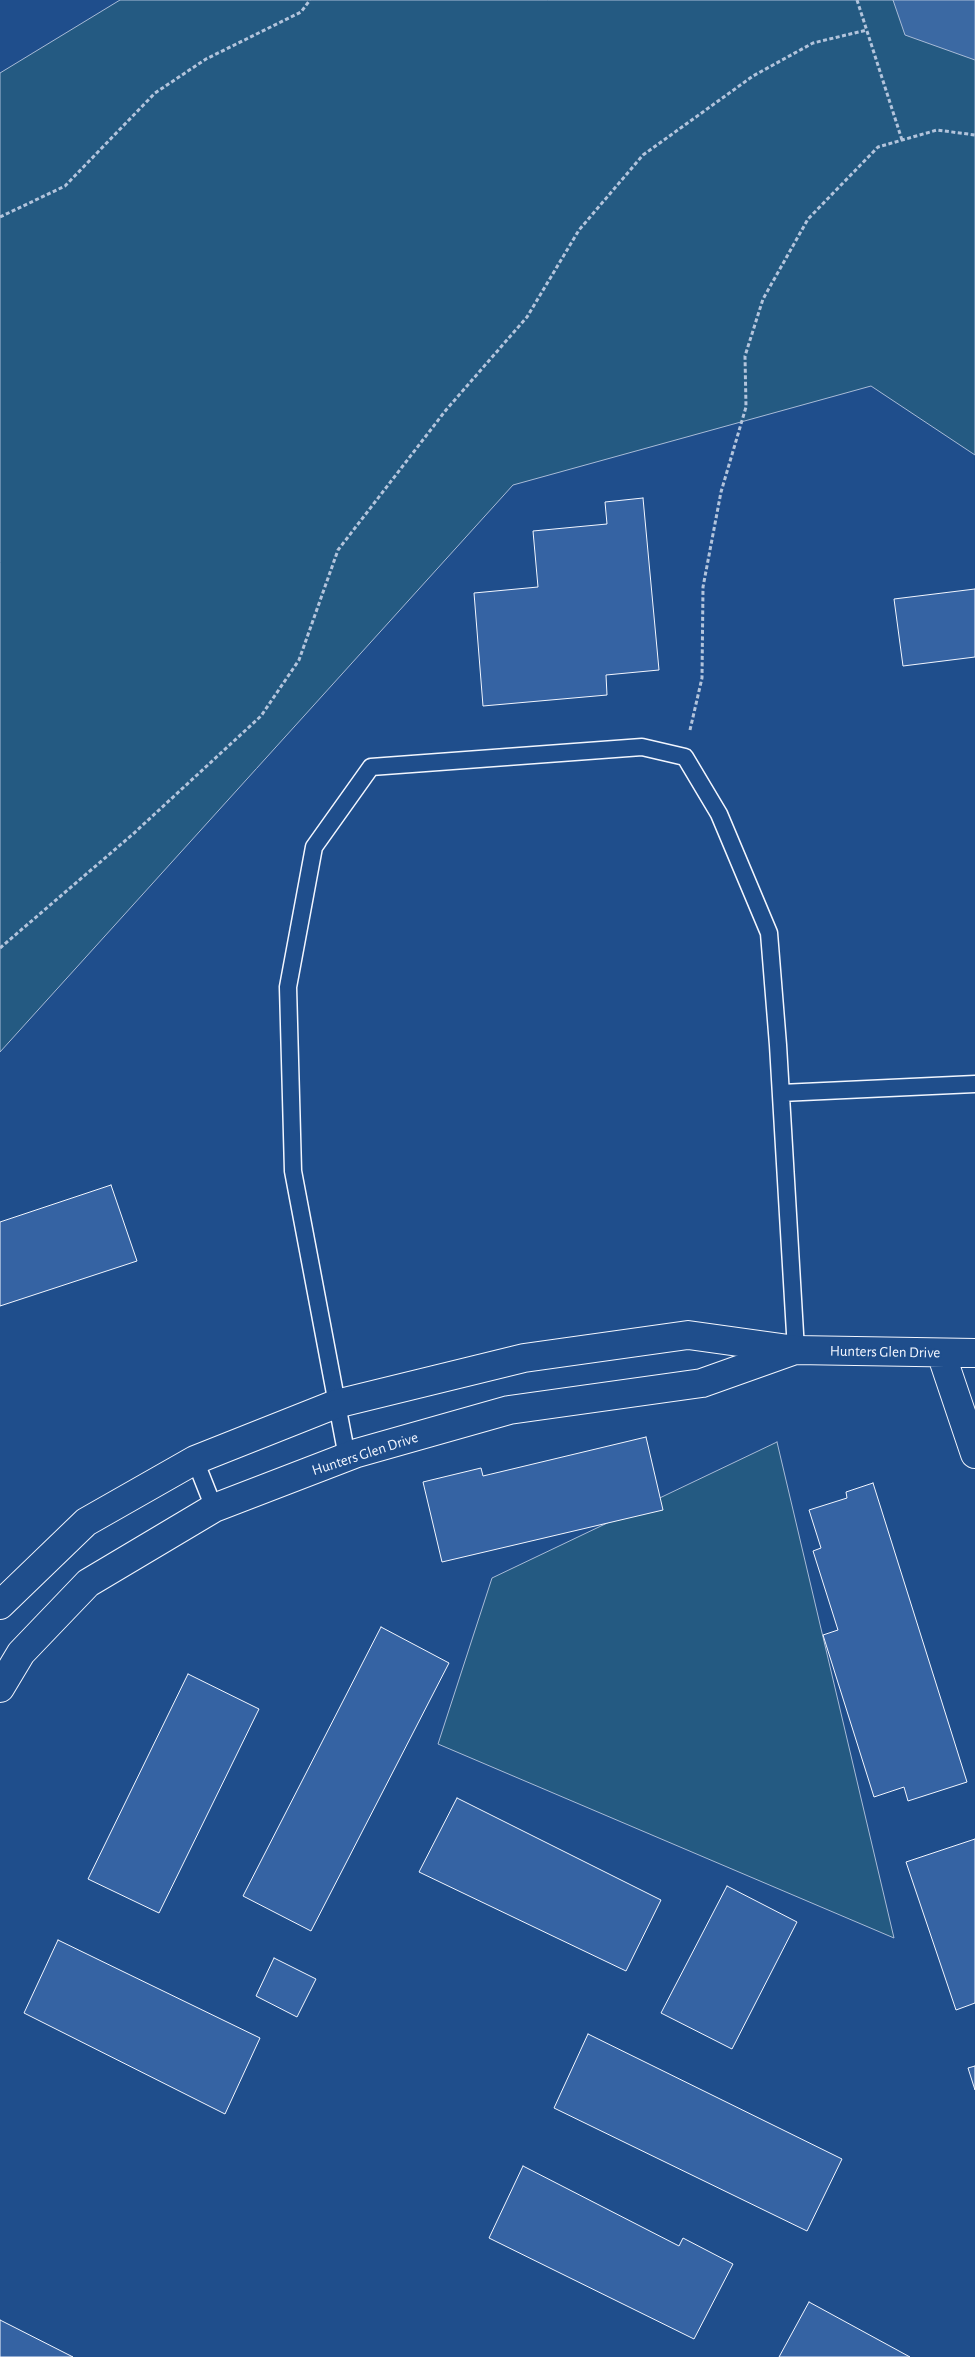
<!DOCTYPE html>
<html>
<head>
<meta charset="utf-8">
<style>
	body { margin:0 }
	canvas { display:block; background:#1f4e8c }
</style>
</head>
<body>
<canvas width="975" height="2357"></canvas>
<script>
const g = document.querySelector('canvas').getContext('2d');
g.lineJoin = 'round';
function paint(path, color) { g.fillStyle = color; g.fill(path, 'evenodd'); }
const poly = rows => new Path2D(rows.map(r => 'M' + r).join(''));
function stroke(path, color, width, dash) { g.strokeStyle = color; g.lineWidth = width; g.lineCap = dash ? 'butt' : 'round'; g.setLineDash(dash || []); g.stroke(path); }
function write(font, color, halo, rows, align = 'center') {
  g.font = font + ' "Alegreya Sans",sans-serif'; g.lineWidth = 4; g.setLineDash([]); g.textBaseline = 'middle'; g.strokeStyle = halo; g.fillStyle = color; for (const [text, x, y, turn = 0] of rows) {
    g.save(); g.translate(x, y); g.rotate((+turn || 0) * Math.PI / 180); g.textAlign = isNaN(turn) ? turn : align; if (halo) g.strokeText(text, 0, 0); g.fillText(text, 0, 0); g.restore();
  }
}
const green = poly([
	[120,0,975,0,975,455,871,386,513,485,0,1052,0,73,120,0],
	[777,1442,894,1938,438,1744,492,1578,777,1442]
]);
paint(green, '#245a82');
stroke(green, '#a8bbd7', 1);
const water = poly([
	[893,0,975,0,975,60,905,35,893,0]
]);
paint(water, '#3b69a3');
stroke(water, '#a8bbd7', 1);
const building = poly([
	[643,498,659,670,606,675,607,695,483,706,474,593,538,587,533,531,607,524,605,502,643,498],
	[975,589,975,657,903,666,894,599,975,589],
	[111,1185,137,1261,0,1306,0,1222,111,1185],
	[646,1437,663,1510,442,1562,423,1482,481,1468,483,1476,646,1437],
	[873,1483,967,1782,908,1801,904,1787,874,1797,823,1635,838,1630,813,1551,821,1548,809,1510,847,1498,846,1492,873,1483],
	[381,1627,449,1663,311,1931,243,1896,381,1627],
	[188,1674,259,1709,159,1913,88,1879,188,1674],
	[457,1798,661,1900,626,1971,419,1872,457,1798],
	[975,1839,975,2003,956,2010,906,1862,975,1839],
	[727,1886,797,1922,732,2049,661,2013,727,1886],
	[58,1940,260,2038,225,2114,24,2013,58,1940],
	[274,1958,316,1979,297,2017,256,1996,274,1958],
	[588,2034,842,2159,807,2231,554,2108,588,2034],
	[975,2066,975,2090,968,2068,975,2066],
	[523,2166,679,2246,683,2238,733,2264,694,2339,489,2238,523,2166],
	[809,2302,910,2357,779,2357,809,2302],
	[0,2320,73,2357,0,2357,0,2320]
]);
paint(building, '#3563a3');
stroke(building, '#f2f6ff', 1);
const service = poly([
	[781,1093,975,1084],
	[347,1457,293,1171,288,987,314,847,371,767,642,747,685,757,719,814,769,933,778,1045,796,1350],
	[195,1460,214,1508]
]);
const minor = poly([
	[941,1353,975,1454],
	[0,1605,86,1522,195,1460,336,1404,524,1358,688,1335,796,1350,975,1353],
	[0,1688,21,1653,88,1583,214,1508,357,1453,509,1410,702,1383,792,1351]
]);
stroke(service, '#f2f6ff', 19);
stroke(minor, '#f2f6ff', 30);
stroke(poly([
	[857,0,902,140],
	[0,217,65,186,155,93,206,59,301,12,310,0],
	[690,730,702,678,703,587,721,492,746,407,745,356,763,299,808,219,878,147,937,130,975,135],
	[0,948,133,834,261,716,299,660,338,550,446,410,527,317,579,230,643,155,753,76,813,43,867,30]
]), '#b3c4dc', 3, [4, 2.5]);
stroke(service, '#1f4e8c', 16);
stroke(minor, '#1f4e8c', 28);
write('15px', '#f2f6ff', '#1f4e8c', [
	["Hunters Glen Drive",885,1352,1],
	["Hunters Glen Drive",365,1454,-18]
]);
</script>
</body>
</html>
